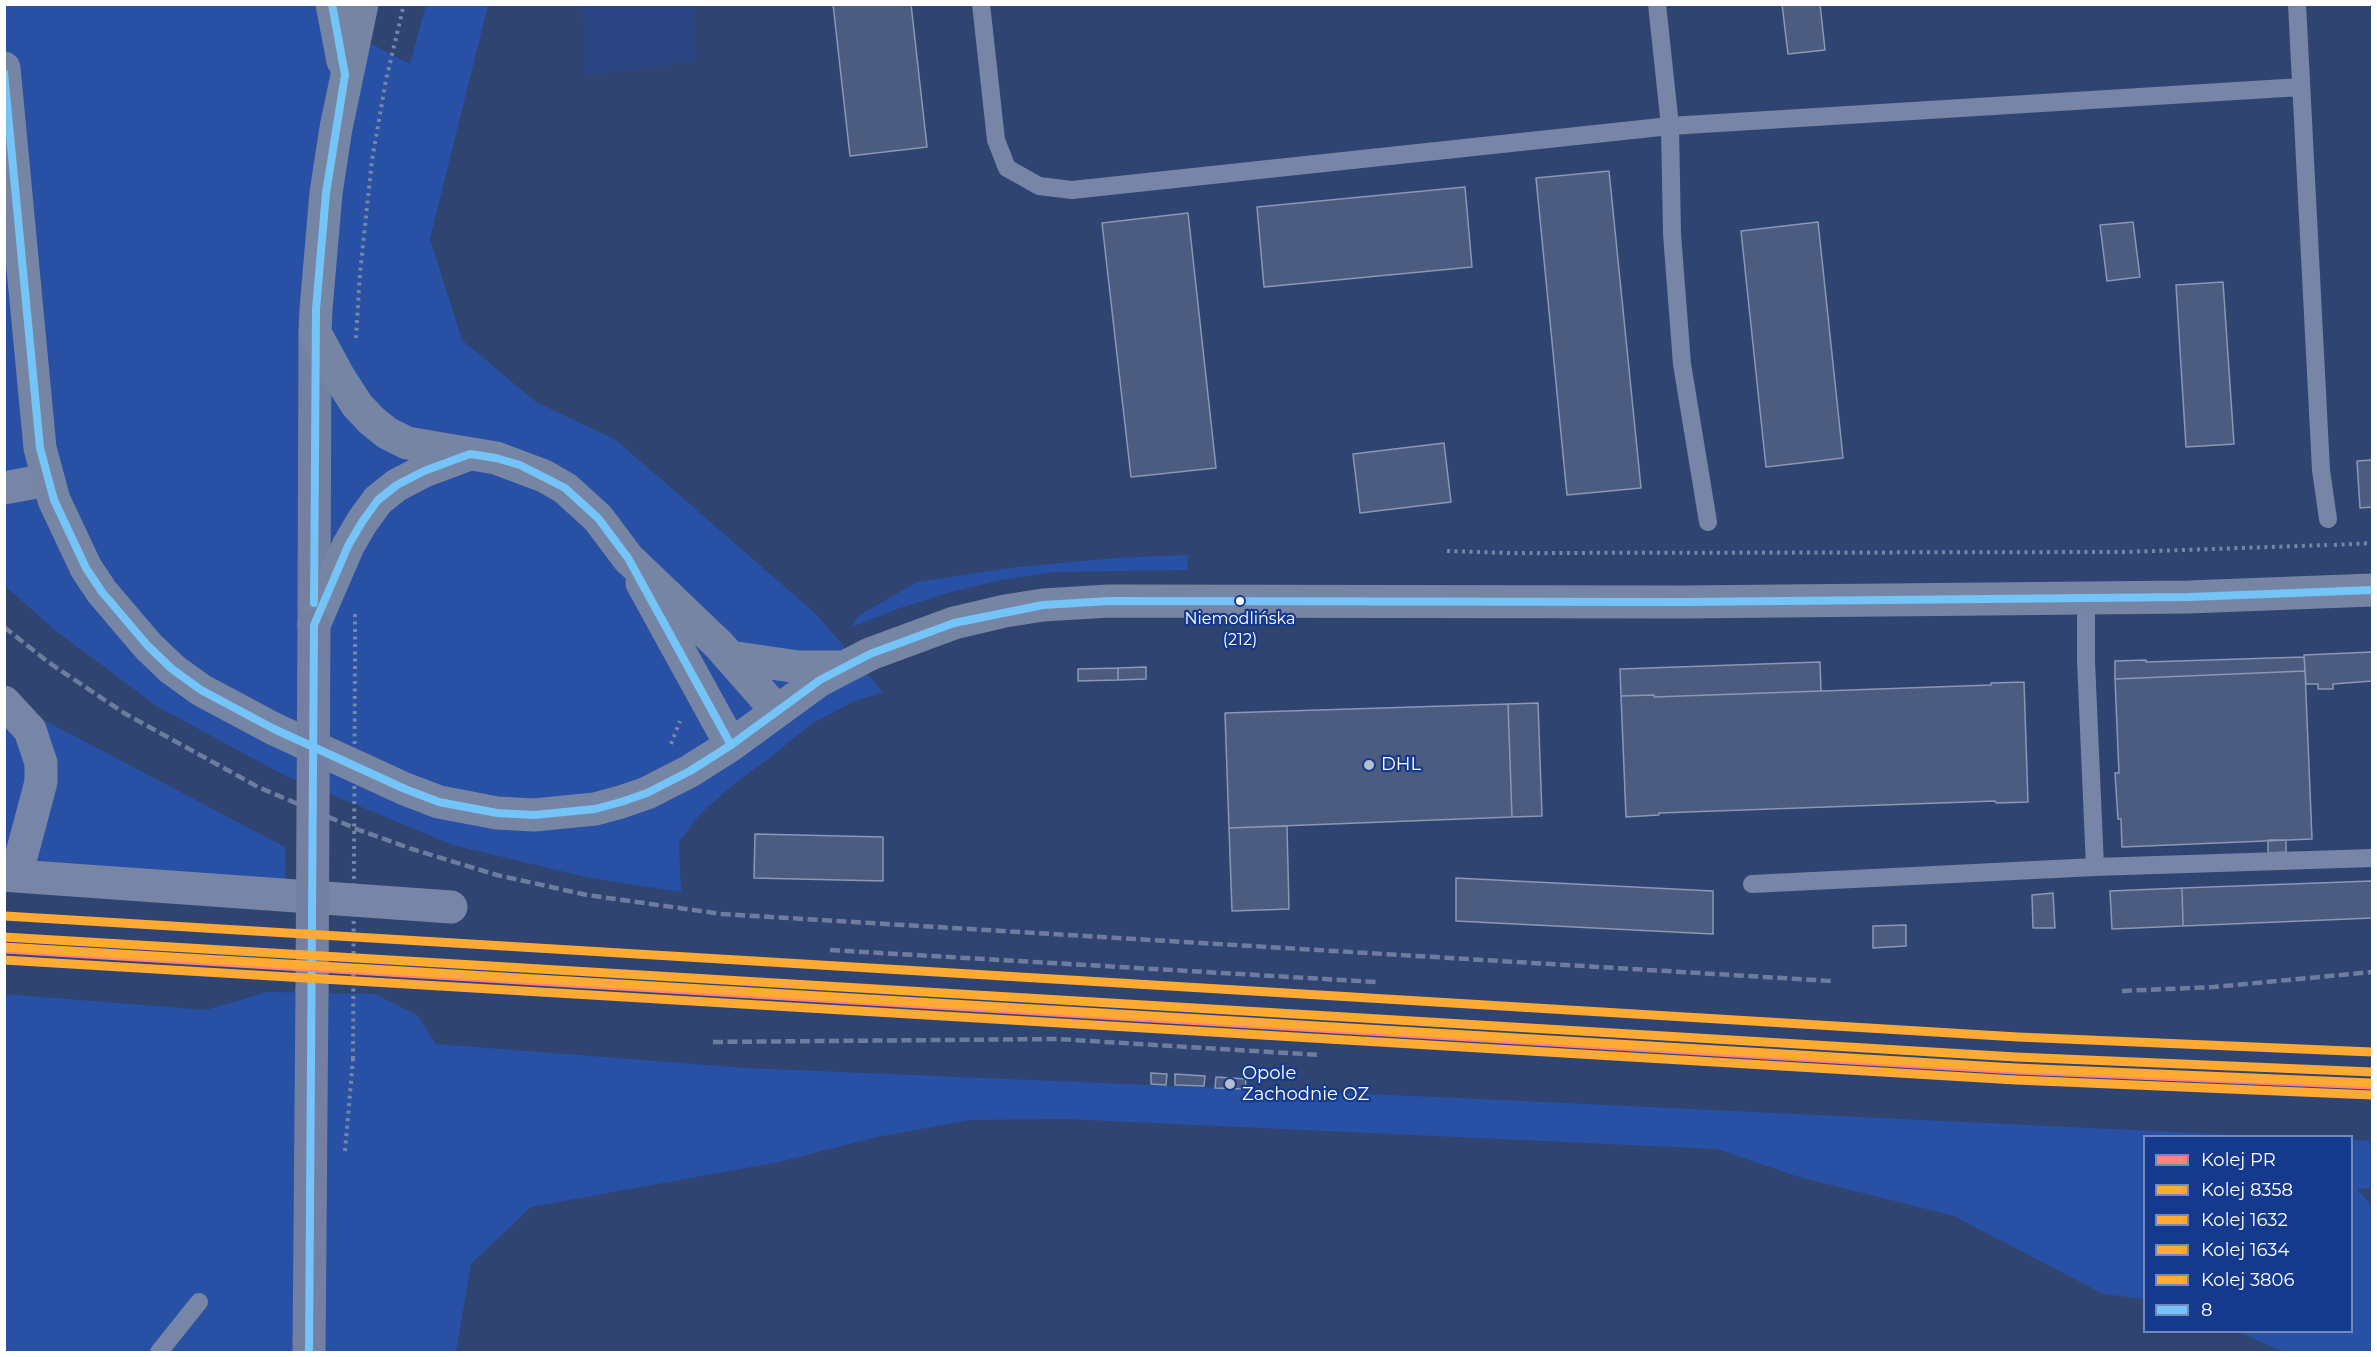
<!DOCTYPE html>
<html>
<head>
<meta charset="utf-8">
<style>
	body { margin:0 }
	#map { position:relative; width:2377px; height:1357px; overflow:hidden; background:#304472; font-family:Montserrat,sans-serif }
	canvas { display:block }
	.frame { position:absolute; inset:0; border:6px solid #fff; pointer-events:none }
	.legend { position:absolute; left:2143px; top:1135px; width:210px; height:198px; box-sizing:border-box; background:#153a8d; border:2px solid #7389bb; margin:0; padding:8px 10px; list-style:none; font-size:18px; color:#fff }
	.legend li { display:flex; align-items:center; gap:12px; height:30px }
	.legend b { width:30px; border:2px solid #7389bb }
</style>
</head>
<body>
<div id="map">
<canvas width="2377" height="1357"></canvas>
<div class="frame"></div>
<ul class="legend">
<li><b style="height:8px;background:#ff8080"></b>Kolej PR</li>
<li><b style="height:8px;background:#fa3"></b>Kolej 8358</li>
<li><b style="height:8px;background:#fa3"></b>Kolej 1632</li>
<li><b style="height:8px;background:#fa3"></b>Kolej 1634</li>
<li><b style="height:8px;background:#fa3"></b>Kolej 3806</li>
<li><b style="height:8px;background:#74c4f7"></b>8</li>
</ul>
</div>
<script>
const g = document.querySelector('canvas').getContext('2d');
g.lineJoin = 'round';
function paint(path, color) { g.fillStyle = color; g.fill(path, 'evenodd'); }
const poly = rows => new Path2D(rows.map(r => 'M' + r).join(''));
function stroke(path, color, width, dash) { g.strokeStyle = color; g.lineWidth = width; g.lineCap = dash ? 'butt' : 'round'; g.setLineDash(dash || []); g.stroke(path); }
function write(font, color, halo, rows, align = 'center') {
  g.font = font + ' Montserrat,sans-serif'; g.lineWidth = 4.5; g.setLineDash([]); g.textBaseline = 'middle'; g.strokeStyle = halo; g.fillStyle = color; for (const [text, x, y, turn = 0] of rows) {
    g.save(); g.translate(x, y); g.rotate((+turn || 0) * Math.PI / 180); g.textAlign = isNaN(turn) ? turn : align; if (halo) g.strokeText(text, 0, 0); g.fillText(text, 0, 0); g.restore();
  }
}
paint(poly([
	[5,5,316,5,322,18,410,64,426,5,488,5,430,239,462,340,536,402,616,440,816,614,883,692,855,701,811,724,771,757,735,783,699,815,679,842,681,892,590,878,453,845,284,775,158,707,55,630,5,586],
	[1188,555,1187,570,1053,572,1001,580,951,592,900,608,852,627,858,616,917,582,1017,567,1116,558],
	[4,699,285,847,286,905,5,875],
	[267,992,375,994,417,1015,436,1044,746,1068,1460,1098,2260,1136,2144,1136,2144,1299,2103,1294,1954,1216,1799,1177,1717,1149,1066,1119,970,1120,877,1137,779,1162,531,1207,471,1264,456,1352,5,1352,4,994,206,1010],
	[2352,1140,2372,1141,2372,1188,2357,1189,2372,1206,2372,1352,2283,1352,2239,1332,2352,1332]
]), '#2850a4');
paint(poly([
	[582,5,692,5,698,62,585,76]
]), '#2a4581');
const building = poly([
	[833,4,911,4,927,147,850,156,833,4],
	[1782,4,1820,4,1825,50,1788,54,1782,4],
	[1609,171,1641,488,1567,495,1536,178,1609,171],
	[1465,187,1472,267,1264,287,1257,207,1465,187],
	[1188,213,1216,468,1131,477,1102,223,1188,213],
	[1818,222,1843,458,1766,467,1741,231,1818,222],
	[2133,222,2140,277,2107,281,2100,225,2133,222],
	[2223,282,2234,444,2186,447,2176,285,2223,282],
	[1444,443,1451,502,1360,513,1353,454,1444,443],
	[2372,460,2372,507,2360,508,2357,461,2372,460],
	[2372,652,2372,681,2333,684,2333,689,2318,689,2318,684,2306,684,2304,655,2372,652],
	[2304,657,2305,671,2115,679,2115,661,2146,660,2146,662,2304,657],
	[1820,662,1821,691,1654,697,1654,695,1621,696,1620,669,1820,662],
	[1146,667,1146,679,1118,680,1118,668,1146,667],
	[1118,668,1118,680,1078,681,1078,669,1118,668],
	[2305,671,2312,839,2122,847,2121,819,2118,819,2115,773,2119,773,2115,679,2305,671],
	[2024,682,2028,802,1996,803,1995,801,1659,813,1659,815,1626,817,1621,696,1654,695,1654,697,1991,685,1991,683,2024,682],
	[1538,703,1542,816,1512,817,1508,704,1538,703],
	[1508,704,1512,817,1229,828,1225,713,1508,704],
	[1287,826,1289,909,1232,911,1229,828,1287,826],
	[755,834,883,837,883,881,754,878,755,834],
	[2268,840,2286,840,2286,852,2268,853,2268,840],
	[1456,878,1713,891,1713,934,1456,921,1456,878],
	[2372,881,2372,918,2183,926,2182,888,2372,881],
	[2182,888,2183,926,2112,929,2110,891,2182,888],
	[2053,893,2055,928,2033,928,2032,895,2053,893],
	[1906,925,1906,946,1873,948,1873,926,1906,925],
	[1151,1073,1167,1074,1166,1085,1151,1084,1151,1073],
	[1175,1074,1205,1076,1204,1086,1175,1085,1175,1074],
	[1216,1077,1246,1079,1245,1089,1215,1088,1216,1077]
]);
paint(building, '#4b5c80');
stroke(building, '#8c98b3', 1.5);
stroke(poly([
	[356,338,360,273,372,160,386,80,404,4],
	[2334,545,2372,543],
	[1447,551,1509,553,2126,552,2327,545],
	[355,614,355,655],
	[671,744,680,721],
	[345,1151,353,1059]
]), '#7785a6', 4, [3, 4.5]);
stroke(poly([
	[981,4,996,140,1007,168,1039,186,1072,190,1670,126,1657,4],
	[2297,4,2321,470,2328,519],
	[1708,522,1682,364,1672,234,1670,126,2301,87],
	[2086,598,2086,661,2095,867,2372,858],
	[1752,884,2095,867],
	[159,1352,199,1302]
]), '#7785a6', 18);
stroke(poly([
	[4,488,47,480],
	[4,702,30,730,41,763,41,782,16,876,4,875],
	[16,876,451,907]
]), '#7785a6', 33);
stroke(poly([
	[314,625,315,333],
	[309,1352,312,991]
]), '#7380a2', 33);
stroke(poly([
	[332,4,343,61],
	[362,4,336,128,326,193,316,309,315,333,339,377,357,405,371,420,387,433,407,443,496,458,544,476,565,488,598,518,628,558,719,645,777,711],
	[4,68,40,448,54,500,86,568,102,592,148,646,172,669,201,690,274,729,405,789,439,802,497,813,534,815,595,809,621,802,647,793,690,771,731,745,820,680,870,654,954,623,1005,611,1043,605,1109,601,1682,602,2189,597,2372,590],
	[642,583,731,745],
	[314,625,348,546,362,522,378,500,397,485,424,471,467,455],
	[730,657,798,667,844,667]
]), '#7785a5', 33);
stroke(poly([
	[4,627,48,662,124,713,258,787,359,830,412,849,497,875,587,895,722,914,1831,981],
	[830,950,1376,982],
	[2122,991,2214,987,2372,972],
	[713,1042,1057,1039,1320,1055]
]), '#6e7d9d', 4.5, [10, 4.5]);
stroke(poly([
	[353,1059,355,655]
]), '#7785a6', 4, [3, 4.5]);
stroke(poly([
	[312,991,314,625]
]), '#7380a2', 33);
stroke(poly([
	[4,73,40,448,54,500,86,568,102,592,148,646,172,669,201,690,274,729,405,789,439,802,497,813,534,815,595,809,621,802,647,793,690,771,731,745,820,680,870,654,954,623,1043,605,1109,601,1682,602,2189,597,2372,590],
	[314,603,316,309,326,193,345,75,332,4],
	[309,1352,314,625,348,546,362,522,378,500,397,485,424,471,470,454,496,458,520,465,565,488,598,518,628,558,731,745]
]), '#74c4f7', 8);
stroke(poly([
	[4,949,2017,1070,2372,1085]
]), '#ff8080', 9);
stroke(poly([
	[4,960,2016,1080,2372,1095]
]), '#fa3', 9);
stroke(poly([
	[4,937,2016,1057,2372,1072]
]), '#fa3', 9);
stroke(poly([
	[5,916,2018,1037,2372,1052]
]), '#fa3', 9);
stroke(poly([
	[4,947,2016,1068,2371,1083]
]), '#fa3', 9);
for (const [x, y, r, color] of [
	[1240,601,5,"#fff"],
	[1369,765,6,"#b7bece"],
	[1230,1084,6,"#b7bece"]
]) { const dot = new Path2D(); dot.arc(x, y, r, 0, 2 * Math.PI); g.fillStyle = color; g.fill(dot); stroke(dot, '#153a8d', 2); }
write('16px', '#fff', '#153a8d', [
	["Niemodlińska",1240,619],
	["(212)",1240,640]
]);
write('18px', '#fff', '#153a8d', [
	["DHL",1381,765],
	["Opole",1242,1074],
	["Zachodnie OZ",1242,1095]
], 'left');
</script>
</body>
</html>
